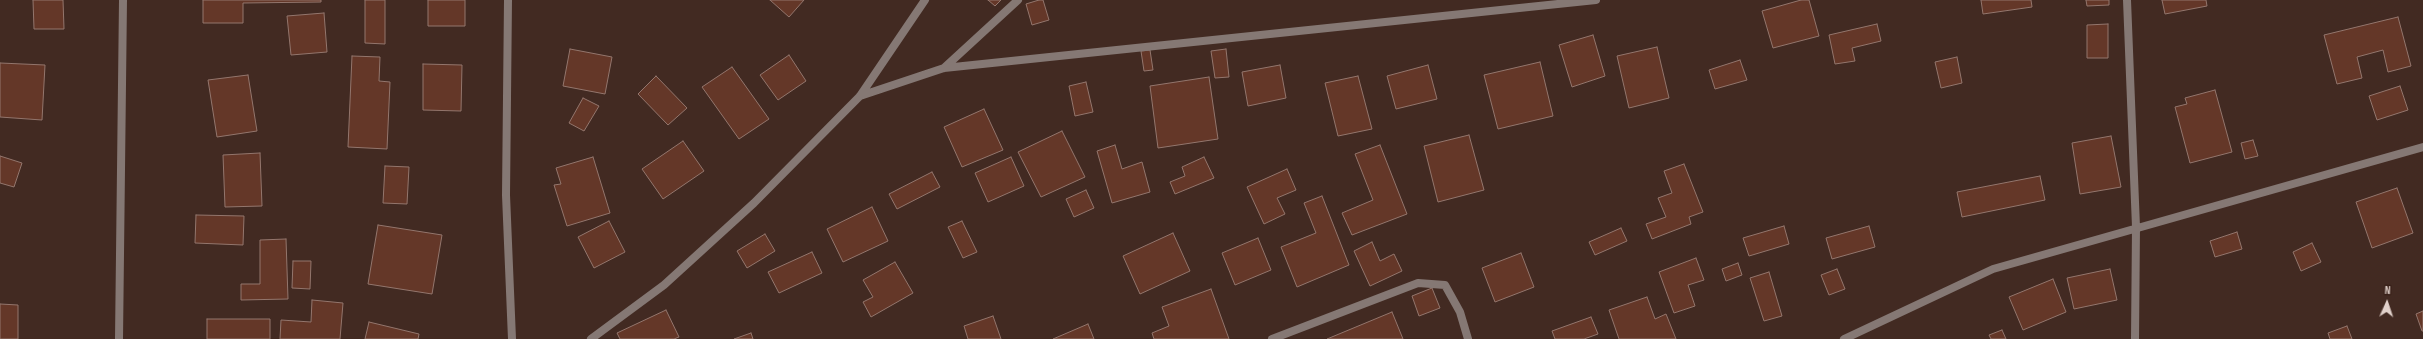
<!DOCTYPE html>
<html>
<head>
<meta charset="utf-8">
<style>
	body { margin:0 }
	#map { position:relative; width:2423px; height:339px; overflow:hidden; background:#422a22; font-family:"Sofia Sans Condensed",sans-serif }
	canvas { display:block }
	.north { position:absolute; left:2367px; top:283px; width:40px; height:40px; -webkit-text-stroke:3px #382018; paint-order:stroke; rotate:3deg; font-size:11px; font-weight:700; line-height:16px; text-align:center; color:#e1d1cb }
	.north::after { content:''; display:block; margin:auto; width:14px; height:18px; background:#e1d1cb; clip-path:polygon(50% 0,100% 100%,50% 72%,0 100%) }
</style>
</head>
<body>
<div id="map">
<canvas width="2423" height="339"></canvas>
<div class="north">N</div>
</div>
<script>
const g = document.querySelector('canvas').getContext('2d');
g.lineJoin = 'round';
function paint(path, color) { g.fillStyle = color; g.fill(path, 'evenodd'); }
const poly = rows => new Path2D(rows.map(r => 'M' + r).join(''));
function stroke(path, color, width, dash) { g.strokeStyle = color; g.lineWidth = width; g.lineCap = dash ? 'butt' : 'round'; g.setLineDash(dash || []); g.stroke(path); }
const building = poly([
	[33,0,63,0,64,29,34,29,33,0],
	[203,0,321,0,321,2,243,3,243,23,203,23,203,0],
	[365,0,385,0,385,44,365,43,365,0],
	[428,0,465,0,465,26,428,26,428,0],
	[770,0,804,0,789,17,770,0],
	[988,0,1001,0,995,6,988,0],
	[1039,0,1043,0,1049,20,1032,25,1026,4,1039,0],
	[1801,0,1809,0,1819,36,1773,48,1762,11,1801,0],
	[1981,0,2031,0,2032,7,1983,14,1981,0],
	[2086,0,2109,0,2109,5,2087,6,2086,0],
	[2162,0,2206,0,2207,6,2165,14,2162,0],
	[324,13,327,52,291,55,287,16,324,13],
	[2398,17,2411,66,2388,72,2383,50,2357,57,2362,78,2337,84,2324,35,2398,17],
	[1877,24,1881,41,1852,48,1855,61,1835,64,1829,35,1877,24],
	[2108,24,2108,58,2087,58,2087,25,2108,24],
	[1593,35,1605,76,1572,87,1559,45,1593,35],
	[1657,47,1669,98,1629,108,1617,56,1657,47],
	[570,49,612,57,605,94,563,86,570,49],
	[1226,49,1229,77,1215,78,1211,51,1226,49],
	[1150,50,1153,70,1144,71,1141,51,1150,50],
	[789,55,806,81,778,100,760,75,789,55],
	[352,56,380,57,379,81,390,82,387,149,348,147,352,56],
	[1957,57,1962,83,1941,88,1935,62,1957,57],
	[1740,60,1747,80,1715,89,1709,70,1740,60],
	[1540,62,1553,116,1498,129,1484,75,1540,62],
	[0,63,45,65,42,120,0,117,0,63],
	[423,64,462,65,461,111,423,110,423,64],
	[1280,65,1286,98,1248,106,1242,72,1280,65],
	[1428,65,1437,99,1396,109,1387,76,1428,65],
	[732,67,769,119,739,139,702,87,732,67],
	[248,75,257,131,217,137,208,80,248,75],
	[656,76,687,108,668,125,638,94,656,76],
	[1358,76,1372,129,1338,136,1325,83,1358,76],
	[1209,77,1218,139,1158,148,1150,86,1209,77],
	[1086,82,1093,112,1075,116,1069,86,1086,82],
	[2400,86,2408,110,2377,120,2369,96,2400,86],
	[2215,90,2232,152,2190,163,2175,107,2187,104,2185,98,2215,90],
	[583,98,599,106,584,131,569,123,583,98],
	[984,109,1003,150,962,167,944,127,984,109],
	[1062,131,1085,177,1041,197,1018,152,1062,131],
	[1469,135,1484,190,1438,202,1424,146,1469,135],
	[2111,136,2121,187,2080,194,2072,143,2111,136],
	[2253,140,2258,156,2245,159,2241,143,2253,140],
	[683,141,704,171,663,199,642,169,683,141],
	[1115,145,1122,169,1142,162,1150,192,1112,203,1097,151,1115,145],
	[1380,145,1407,214,1352,235,1342,213,1373,200,1355,154,1380,145],
	[260,153,262,206,225,207,223,155,260,153],
	[0,156,22,163,14,187,0,183,0,156],
	[593,157,610,213,567,226,554,185,561,184,556,168,593,157],
	[1011,157,1024,186,988,202,975,173,1011,157],
	[1204,157,1214,178,1175,194,1170,182,1185,176,1182,167,1204,157],
	[1684,164,1703,212,1689,217,1691,224,1652,239,1646,224,1666,217,1658,198,1672,193,1664,171,1684,164],
	[385,166,409,167,407,204,383,203,385,166],
	[1287,169,1296,190,1277,198,1285,214,1264,224,1247,187,1287,169],
	[932,172,940,187,897,209,889,194,932,172],
	[2040,176,2045,200,1962,217,1957,192,2040,176],
	[2397,188,2413,233,2372,248,2356,202,2397,188],
	[1086,190,1094,208,1074,217,1066,199,1086,190],
	[1322,196,1349,265,1297,287,1281,247,1316,233,1304,203,1322,196],
	[872,207,888,241,843,262,827,229,872,207],
	[196,215,244,216,243,245,195,243,196,215],
	[609,221,625,252,594,268,578,237,609,221],
	[962,221,977,252,963,258,948,227,962,221],
	[378,225,442,235,432,294,368,284,378,225],
	[1784,226,1789,244,1749,256,1743,238,1784,226],
	[1869,226,1875,247,1832,259,1826,238,1869,226],
	[1621,228,1627,241,1595,255,1589,242,1621,228],
	[2237,232,2242,249,2215,257,2210,241,2237,232],
	[1173,233,1190,271,1140,294,1123,256,1173,233],
	[765,234,775,251,747,268,737,251,765,234],
	[1258,238,1271,270,1235,285,1222,253,1258,238],
	[286,239,288,299,241,300,241,284,260,284,260,240,286,239],
	[1372,242,1380,261,1394,254,1402,271,1370,286,1354,251,1372,242],
	[2312,243,2321,262,2301,271,2293,252,2312,243],
	[812,252,822,273,779,293,768,272,812,252],
	[1521,253,1534,287,1495,302,1482,268,1521,253],
	[1696,258,1704,280,1688,285,1695,306,1674,313,1659,272,1696,258],
	[293,261,311,261,310,289,292,288,293,261],
	[895,262,913,293,871,317,863,302,873,297,863,280,895,262],
	[1738,263,1742,275,1726,281,1722,269,1738,263],
	[1837,269,1845,289,1829,295,1821,275,1837,269],
	[2110,269,2117,300,2074,309,2067,278,2110,269],
	[1769,272,1782,316,1764,321,1750,278,1769,272],
	[2053,279,2066,312,2023,330,2009,297,2053,279],
	[1432,288,1440,308,1419,316,1412,296,1432,288],
	[1211,289,1229,339,1154,339,1152,333,1169,326,1162,307,1211,289],
	[1647,297,1655,319,1666,314,1676,339,1619,339,1609,310,1647,297],
	[312,300,343,303,340,339,280,339,281,320,311,322,312,300],
	[0,304,18,305,18,339,0,339,0,304],
	[666,310,679,337,674,339,620,339,617,333,666,310],
	[2423,311,2423,331,2422,331,2416,314,2423,311],
	[1392,312,1403,339,1327,339,1392,312],
	[993,316,1001,339,968,339,964,326,993,316],
	[1591,317,1598,334,1584,339,1555,339,1552,331,1591,317],
	[207,319,270,319,270,339,207,339,207,319],
	[369,322,419,334,418,339,365,339,369,322],
	[1088,324,1094,339,1053,339,1088,324],
	[2347,326,2352,339,2330,339,2328,333,2347,326],
	[2002,330,2006,339,1991,339,1989,335,2002,330],
	[751,333,753,339,734,339,751,333]
]);
paint(building, '#643728');
stroke(building, '#93766d', 1);
stroke(poly([
	[508,0,506,195,512,339],
	[2127,0,2136,227,2135,339],
	[944,68,1018,0],
	[860,96,944,68,1596,0],
	[119,339,123,0],
	[591,339,664,285,754,203,860,96,925,0],
	[1272,339,1418,283,1445,285,1460,312,1468,339],
	[1844,339,1993,269,2423,147]
]), '#857874', 8);
</script>
</body>
</html>
